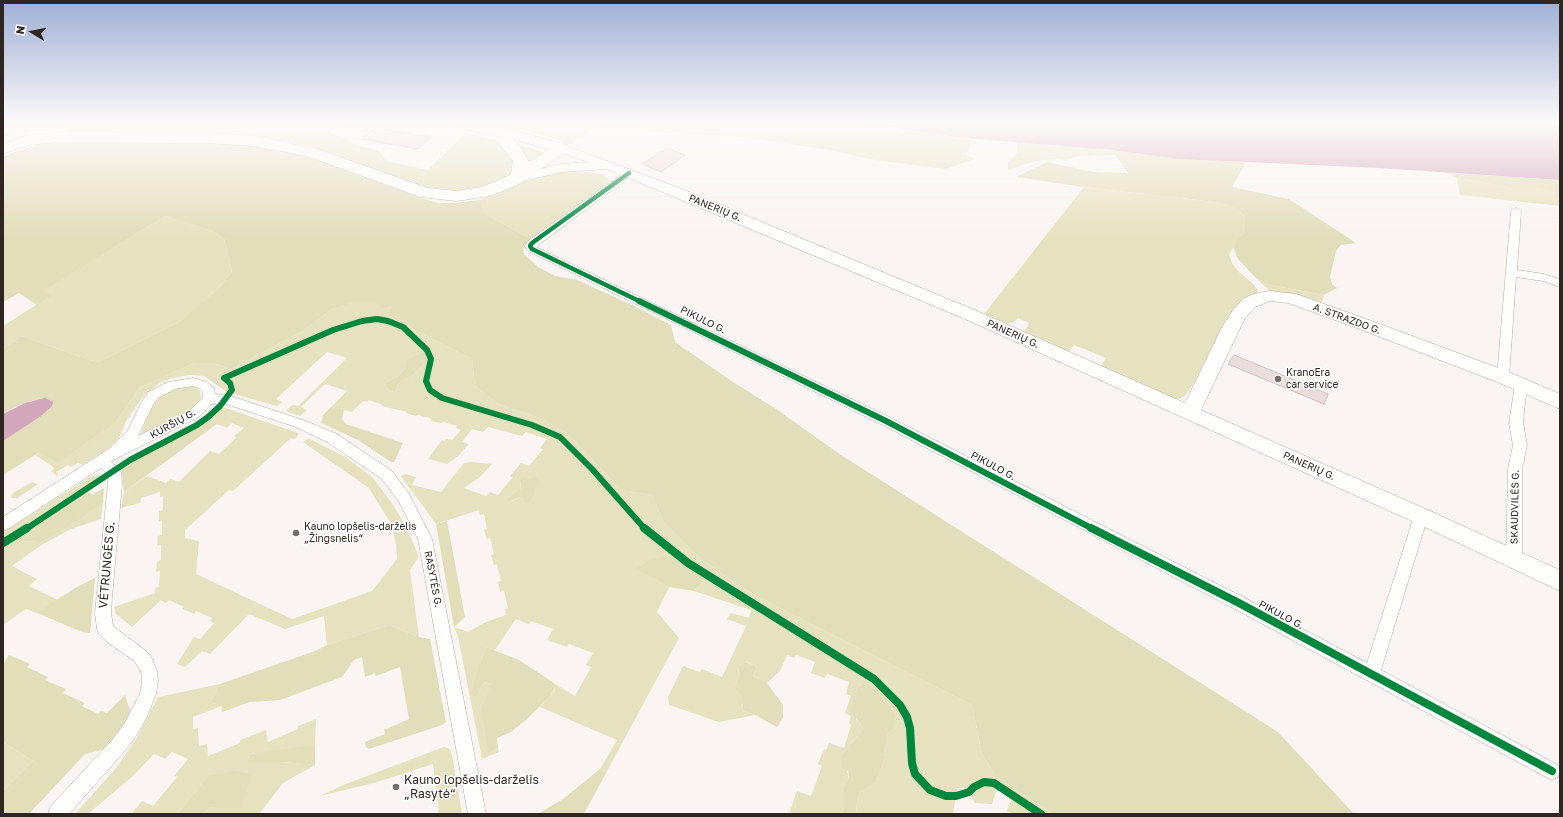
<!DOCTYPE html>
<html>
<head>
<meta charset="utf-8">
<style>
	body { margin:0 }
	#map { position:relative; width:1563px; height:817px; overflow:hidden; background:#faf5f2; font-family:"Golos Text",sans-serif }
	canvas { display:block }
	.frame { position:absolute; inset:0; border:4px solid #2f2621; pointer-events:none }
	.north { position:absolute; left:12px; top:12px; width:40px; height:40px; -webkit-text-stroke:3px #fff; paint-order:stroke; rotate:280deg; font-size:11px; font-weight:700; line-height:16px; text-align:center; color:#2f2621 }
	.north::after { content:''; display:block; margin:auto; width:14px; height:18px; background:#2f2621; clip-path:polygon(50% 0,100% 100%,50% 72%,0 100%) }
</style>
</head>
<body>
<div id="map">
<canvas width="1563" height="817"></canvas>
<div class="frame"></div>
<div class="north">N</div>
</div>
<script>
const g = document.querySelector('canvas').getContext('2d');
g.lineJoin = 'round';
function paint(path, color) { g.fillStyle = color; g.fill(path, 'evenodd'); }
const poly = rows => new Path2D(rows.map(r => 'M' + r).join(''));
function stroke(path, color, width, dash) { g.strokeStyle = color; g.lineWidth = width; g.lineCap = dash ? 'butt' : 'round'; g.setLineDash(dash || []); g.stroke(path); }
function write(font, color, halo, rows, align = 'center') {
  g.font = font + ' "Golos Text",sans-serif'; g.lineWidth = 3; g.setLineDash([]); g.textBaseline = 'middle'; g.strokeStyle = halo; g.fillStyle = color; for (const [text, x, y, turn = 0] of rows) {
    g.save(); g.translate(x, y); g.rotate((+turn || 0) * Math.PI / 180); g.textAlign = isNaN(turn) ? turn : align; if (halo) g.strokeText(text, 0, 0); g.fillText(text, 0, 0); g.restore();
  }
}
paint(poly([
	[60,123,342,123,331,132,331,134,349,140,354,144,379,151,386,161,428,170,466,133,494,140,506,146,517,163,509,177,469,192,439,192,312,147,285,141,235,135,73,134,67,132],
	[486,123,599,123,571,144,534,133],
	[612,123,847,123,882,126,972,139,969,151,966,154,974,159,946,169,875,160,830,150,742,137,659,132],
	[1017,142,1112,150,1116,155,1079,156,1065,160,1052,159,1036,161,1008,170,1008,162,1017,153],
	[517,144,544,153,525,167],
	[561,171,594,173,604,175,608,179,608,184,533,240,485,214,480,200,543,174],
	[1457,178,1508,187,1533,187,1550,192,1560,193,1560,206,1460,195],
	[1084,187,1223,203,1238,210,1245,217,1245,232,1235,244,1229,255,1232,263,1238,271,1252,283,1258,290,1258,293,1255,294,1185,396,1178,399,1173,398,1101,366,1106,358,1074,345,1069,352,1026,334,1025,331,1029,323,1018,318,1012,323,1004,323,984,314],
	[165,216,212,231,224,239,227,249,226,256,229,258,232,272,218,289,191,313,181,321,99,362,89,360,22,336,3,349,3,326,50,296,42,291],
	[1256,278,1266,284,1324,295,1322,303,1272,293],
	[354,301,375,302,391,305,388,316,472,359,475,386,498,404,540,418,567,433,621,490,652,495,663,521,699,557,739,586,766,601,972,705,982,754,996,777,1053,814,1014,814,1007,811,1013,796,998,786,992,804,975,803,967,788,957,788,953,814,856,814,857,801,860,792,875,783,882,767,887,742,887,735,892,729,857,689,856,697,856,719,864,728,842,755,849,777,844,787,844,808,841,814,789,814,797,791,811,796,822,766,818,764,824,749,826,750,829,743,844,748,851,725,849,723,851,716,845,713,851,696,846,694,849,682,827,674,825,678,811,673,815,662,796,655,794,658,787,655,780,671,767,683,753,676,757,667,747,662,739,666,738,679,734,689,739,690,743,701,742,710,755,715,719,722,669,705,668,697,683,666,700,672,702,669,722,677,746,626,727,619,731,613,749,618,751,610,694,591,706,579,672,556,637,569,669,587,657,612,679,638,606,773,600,769,617,740,540,707,553,692,557,685,575,696,591,667,586,665,593,653,569,644,567,647,547,640,553,629,531,621,529,624,516,619,495,650,486,647,470,693,477,697,484,682,492,684,489,753,498,748,499,752,482,759,458,636,454,627,468,632,486,622,506,615,505,609,508,608,504,591,500,592,498,582,501,581,497,564,494,565,491,555,494,554,490,538,487,539,484,530,487,529,484,514,480,515,479,510,436,524,401,476,405,474,416,477,412,485,441,492,464,463,471,462,492,464,480,477,464,488,486,496,490,492,498,495,513,477,510,476,521,463,529,466,543,449,540,448,547,439,526,432,522,436,488,427,483,432,472,429,462,442,469,444,458,456,447,464,428,459,442,440,444,441,446,439,452,440,461,430,456,428,457,426,443,422,441,423,431,421,432,419,418,415,416,416,406,413,407,412,382,406,383,405,369,400,367,402,363,401,352,412,331,407,347,391,325,384,301,407,307,410,300,416,286,411,292,405,298,406,347,358,327,352,276,399,282,402,277,406,227,392,204,376,190,375,172,378,161,382,144,395,126,421,119,438,112,446,83,465,78,463,71,467,68,465,56,472,59,475,57,476,51,471,54,469,52,466,35,455,116,422,139,388,194,363,213,363,231,369,303,331,332,309],
	[428,360,412,376,400,382,395,392,390,391,385,386,387,382,400,375,407,365],
	[528,479,523,500,521,497,509,502,507,500,512,494,521,488,520,480],
	[182,386,195,387,200,391,201,398,199,404,190,412,139,439,151,406,157,398,170,390],
	[220,406,298,433,298,435,295,439,291,438,233,491,229,490,185,530,185,538,199,541,196,574,292,619,372,591,397,559,396,543,391,524,369,488,303,442,307,439,310,439,345,457,372,477,392,503,407,528,419,557,410,570,419,637,389,625,327,645,324,616,285,629,249,614,210,654,202,651,185,667,177,664,194,637,200,639,214,623,210,621,212,618,196,611,194,614,182,609,184,607,169,600,166,603,161,600,132,627,116,614,114,607,155,593,155,588,159,587,160,571,156,572,157,562,161,560,161,545,157,546,158,536,162,535,162,520,159,521,159,511,163,510,163,496,160,497,160,492,141,498,140,503,121,508,124,492,147,476,166,483,171,479,179,482,210,451,219,454,237,437,234,436,244,428,232,423,227,428,217,424,208,417],
	[98,475,103,476,85,488,89,492,15,541,41,542,103,503,101,519,71,529,43,544,12,566,37,579,29,586,58,600,37,613,26,609,3,625,3,532,92,476],
	[32,482,36,483,37,485,17,498,12,498,11,496,13,493],
	[220,684,211,702,222,706,193,717,193,729,198,728,199,746,207,744,208,756,240,743,240,740,266,730,268,742,298,729,298,726,316,719,315,746,251,754,246,762,283,762,315,765,283,783,259,814,202,814,211,807,228,806,208,776,177,814,131,814,142,801,153,806,177,777,174,776,188,759,172,752,165,759,154,754,133,776,88,814,75,814,117,767,136,739,158,697],
	[3,742,33,761,3,791],
	[444,747,450,749,452,755,462,814,439,814,433,764,374,783,320,796,343,785]
]), '#e6e2bf');
paint(poly([
	[220,142,259,146,312,158,424,199,439,203,455,203,480,200,485,214,533,240,523,249,524,254,538,267,555,276,577,280,632,305,671,325,675,342,733,382,776,409,841,455,1278,732,1354,814,1053,814,996,777,982,754,972,705,766,601,739,586,699,557,663,521,652,495,621,490,567,433,540,418,498,404,475,386,472,359,388,316,391,306,381,308,375,302,354,302,332,309,303,331,231,369,213,363,194,363,139,388,116,422,58,462,38,453,3,475,3,441,23,427,34,400,15,407,3,414,3,349,22,336,89,360,99,362,181,321,218,289,232,272,229,258,226,256,227,249,224,239,212,231,165,216,43,291,51,296,37,305,19,293,3,302,3,156,39,144,50,143],
	[1112,150,1179,159,1246,162,1232,187,1289,199,1356,243,1341,245,1336,251,1330,277,1332,284,1337,288,1324,295,1266,284,1256,278,1238,259,1233,248,1237,240,1245,232,1245,217,1238,210,1223,203,1084,187,1016,177,1047,162,1094,172,1128,173],
	[1450,173,1560,180,1560,193,1550,192,1532,187,1508,187,1457,178],
	[422,353,427,355,428,360,412,376,400,382,395,392,390,391,385,386,387,382,400,375,407,365,410,358],
	[331,407,344,410,342,419,346,424,403,443,394,462,391,462,358,440,321,423,323,415],
	[208,417,217,424,124,492,121,466,130,460,197,425],
	[523,476,528,479,535,477,540,480,533,496,529,502,525,502,521,497,508,502,507,500,512,494,521,488,520,480],
	[104,488,103,503,67,527,41,542,14,541,89,492,92,495],
	[447,521,465,617,454,627,436,524],
	[672,556,706,579,694,591,669,587,636,569,648,561,661,557],
	[95,578,90,633,82,632,37,613,75,588],
	[389,625,419,637,430,639,446,722,442,725,369,749,366,747,365,742,385,734,384,730,409,719,400,667,376,676,375,673,365,677,362,657,354,660,342,677,280,700,250,702,222,712,222,706,211,702,220,684,315,651,327,645],
	[486,647,519,660,557,685,549,697,527,719,511,732,497,738,498,748,489,753,481,709,492,684,484,682,477,697,469,694],
	[9,655,30,664,27,667,48,677,45,680,66,689,63,693,85,703,82,706,98,714,101,711,107,713,125,695,131,713,126,723,106,749,85,754,29,814,3,814,3,791,33,761,3,742,3,665],
	[746,662,757,667,753,676,767,683,783,705,783,718,777,727,755,715,742,710,743,701,739,691,734,689,738,679,739,666],
	[864,684,873,688,896,715,892,729,887,735,887,742,882,767,875,783,860,792,857,801,856,814,841,814,844,808,844,787,849,777,848,771,842,768,842,755,864,728,850,711,857,689],
	[305,746,315,746,315,765,283,762,246,762,251,754],
	[600,769,606,773,584,814,538,814,563,799],
	[234,771,252,774,241,808,211,807,202,814,177,814,208,776]
]), '#e2deba');
paint(poly([
	[847,123,1560,123,1560,180,1379,168,1178,159,1112,150,964,138,882,126],
	[45,398,53,402,52,406,41,416,3,441,3,414,25,403]
]), '#d2a7bb');
const building = poly([
	[375,128,432,137,418,149,361,139,375,128],
	[667,148,685,155,661,172,642,164,667,148],
	[1234,355,1328,394,1324,404,1228,364,1234,355]
]);
paint(building, '#eadddc');
stroke(building, '#cac2c0', 1);
const street = poly([
	[629,170,634,173,632,175,536,247,891,418,1245,598,1367,663,1414,516,1416,512,1421,510,1426,512,1428,516,1381,670,1558,765,1560,769,1558,777,1552,780,1546,777,1233,608,881,424,528,251,525,246,528,241,626,171,629,170],
	[1516,208,1521,211,1517,270,1544,274,1560,279,1560,287,1543,281,1516,277,1509,377,1507,380,1503,381,1499,380,1497,377,1511,211,1516,208],
	[193,378,207,382,214,388,215,394,231,396,306,421,337,434,392,471,409,494,432,539,486,814,468,814,418,539,399,502,382,479,327,442,296,427,226,404,212,404,199,417,111,461,121,472,122,484,112,597,111,613,113,626,146,651,151,657,157,671,158,681,156,694,147,717,136,736,124,752,69,814,48,814,50,807,112,740,124,724,140,694,142,681,141,671,134,661,107,642,99,634,97,629,95,613,108,484,107,474,101,468,8,529,3,531,3,517,110,448,128,430,141,403,148,392,168,382,193,378],
	[193,386,199,388,203,392,203,398,189,411,138,436,153,405,158,398,175,389,193,386],
	[1521,380,1525,382,1527,385,1523,423,1527,445,1522,469,1522,559,1519,564,1514,565,1509,564,1506,559,1508,469,1513,445,1509,423,1515,385,1517,382,1521,380]
]);
const secondary = poly([
	[562,144,687,191,977,311,1185,403,1222,327,1233,310,1243,299,1253,294,1270,291,1296,294,1361,317,1509,372,1560,394,1560,409,1497,382,1349,325,1288,303,1270,301,1255,307,1245,318,1201,410,1428,510,1560,570,1560,591,1414,522,965,319,624,176,606,169,562,172,518,182,513,181,511,178,513,175,518,174,562,164,588,162,557,151,555,148,557,145,562,144]
]);
const primary = poly([
	[447,123,478,123,519,132,567,145,570,148,567,151,562,153,517,140,449,126,447,123]
]);
const highway = poly([
	[5,123,23,123,8,134,3,136,3,124,5,123],
	[497,126,502,128,520,147,529,162,556,145,562,143,568,145,570,148,568,151,516,186,490,196,456,201,420,197,307,156,254,146,209,143,57,142,28,145,3,154,3,144,25,136,57,132,209,133,254,136,317,149,428,188,456,191,481,187,504,178,511,174,513,161,489,131,492,128,497,126]
]);
stroke(street, '#b4aeaa', 1);
stroke(secondary, '#b4aeaa', 1);
stroke(primary, '#b4aeaa', 1);
stroke(highway, '#b4aeaa', 1);
paint(street, '#fefefd');
paint(secondary, '#fefefd');
paint(primary, '#fefefd');
paint(highway, '#fefefd');
stroke(poly([
	[629,173,532,243,530,246,532,249,641,302]
]), '#00873e', 4.5);
stroke(poly([
	[639,301,886,421,1093,529],
	[26,529,130,460,197,425,208,417,220,406,232,390,230,383,224,378,333,330,362,321,377,319,388,321,403,327,427,350,431,359,426,381,430,390,442,398,532,425,560,437,592,469,645,529]
]), '#00873e', 6);
stroke(poly([
	[644,528,688,563,874,679,900,705,907,717,910,728,912,763,915,774,930,790,946,796,956,796,969,792,974,787,984,782,994,783,1041,814],
	[1091,528,1239,603,1552,771],
	[3,543,27,528]
]), '#00873e', 8);
const sky = g.createLinearGradient(0, 0, 0, 238);
sky.addColorStop(0, '#9fafd6');
sky.addColorStop(0.52, '#fdfaf9');
sky.addColorStop(1, '#fdfaf900');
g.fillStyle = sky;
g.fillRect(0, 0, 1563, 238);
for (const [x, y, r, color] of [
	[1278,379,4,"#766e6a"],
	[296,533,4,"#766e6a"],
	[396,787,4,"#766e6a"]
]) { const dot = new Path2D(); dot.arc(x, y, r, 0, 2 * Math.PI); g.fillStyle = color; g.fill(dot); stroke(dot, '#fff', 1.5); }
write('10px', '#2f2621', '#fff', [
	["PANERIŲ G.",715,208,22],
	["A. STRAZDO G.",1347,319,20],
	["PIKULO G.",703,320,26],
	["PANERIŲ G.",1013,334,24],
	["KURŠIŲ G.",173,424,-29],
	["PIKULO G.",993,466,28],
	["PANERIŲ G.",1309,466,24],
	["SKAUDVILĖS G.",1515,507,-89],
	["RASYTĖS G.",433,579,79],
	["PIKULO G.",1281,615,28]
]);
write('10px', '#2f2621', '#fff', [
	["KranoEra",1286,373],
	["car service",1286,385],
	["Kauno lopšelis-darželis",304,527],
	["„Žingsnelis“",304,539]
], 'left');
write('12px', '#2f2621', '#fff', [
	["VĖTRUNGĖS G.",107,565,-85]
]);
write('12px', '#2f2621', '#fff', [
	["Kauno lopšelis-darželis",404,780],
	["„Rasytė“",404,794]
], 'left');
</script>
</body>
</html>
